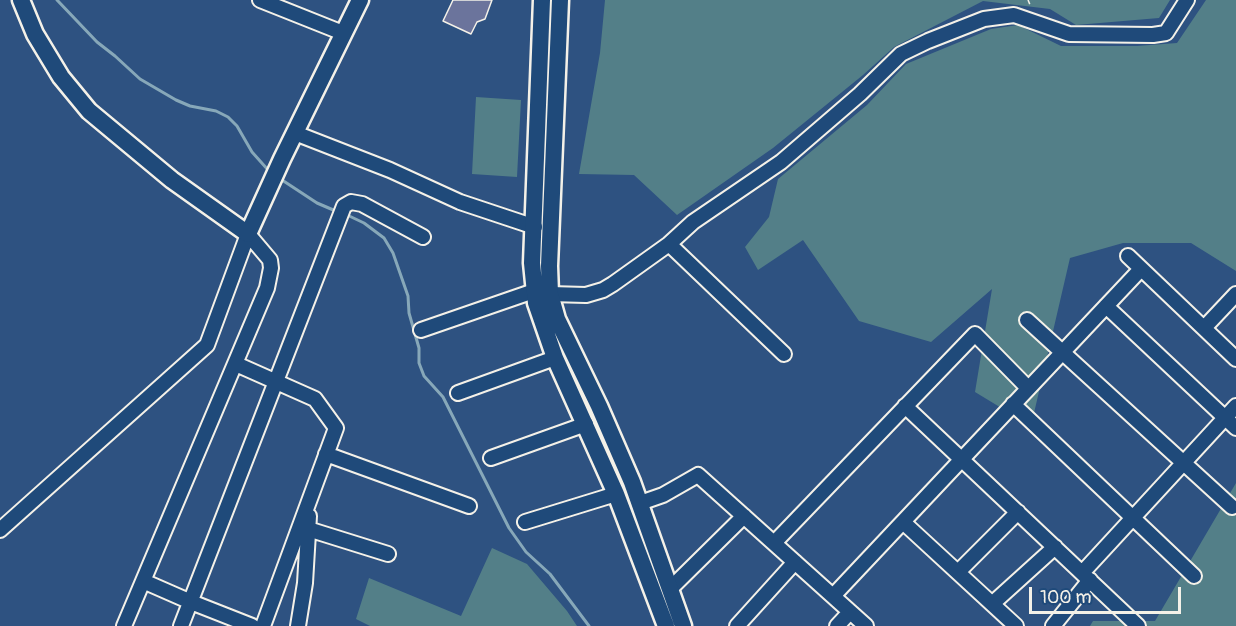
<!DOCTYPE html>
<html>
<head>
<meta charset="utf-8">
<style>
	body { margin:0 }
	#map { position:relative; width:1236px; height:626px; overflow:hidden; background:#2e5281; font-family:Pangolin,sans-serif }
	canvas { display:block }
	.scale { position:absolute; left:1029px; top:587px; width:152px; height:27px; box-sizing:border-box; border:3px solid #f4f1e8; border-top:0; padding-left:8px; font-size:18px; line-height:21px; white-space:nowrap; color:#f4f1e8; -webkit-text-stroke:4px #1f4a7a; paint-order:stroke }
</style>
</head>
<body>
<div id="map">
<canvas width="1236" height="626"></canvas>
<div class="scale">100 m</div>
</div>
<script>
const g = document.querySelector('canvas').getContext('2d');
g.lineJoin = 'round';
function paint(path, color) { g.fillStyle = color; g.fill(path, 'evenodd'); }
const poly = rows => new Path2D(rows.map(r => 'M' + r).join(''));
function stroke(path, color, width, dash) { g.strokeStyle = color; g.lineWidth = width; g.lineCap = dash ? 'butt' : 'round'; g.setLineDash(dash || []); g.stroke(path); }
paint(poly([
	[605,0,1170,0,1159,18,1076,25,1050,9,983,1,894,47,863,75,773,148,677,215,634,175,579,174,600,53],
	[1206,0,1236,0,1236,271,1191,243,1123,243,1070,258,1031,426,975,392,992,289,931,342,859,321,803,240,758,270,745,247,769,217,778,179,867,105,906,64,991,29,1018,25,1061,46,1137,46,1177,43],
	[476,97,521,100,517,177,472,174],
	[1236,483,1236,626,1090,626,1093,621,1155,621],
	[492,548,527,564,567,611,577,626,370,626,356,619,369,578,461,616]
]), '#537f88');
stroke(poly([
	[57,0,97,42,115,56,140,79,176,100,190,106,216,111,228,117,237,126,252,152,269,171],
	[279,178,317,203,338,212],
	[345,214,364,223,384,238,393,253,408,296,409,313,419,348,419,363,424,376,443,397,509,528,526,552,550,574,589,626]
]), '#87a8b9', 3);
const building = poly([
	[453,0,492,0,485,19,477,22,471,34,443,21,453,0]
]);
paint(building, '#6b749c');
stroke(building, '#f4f1e8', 1.5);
const minor = poly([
	[260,0,343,33],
	[295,133,390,170,460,202,535,227],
	[669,244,784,354],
	[1128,256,1236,359],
	[550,294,586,295,603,290,613,284,669,244,693,222,781,162,860,94,901,54,928,41,984,19,1014,15,1069,34,1153,35,1166,33,1187,0],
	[1106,306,1236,428],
	[1027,320,1232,507],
	[1204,328,1236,294],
	[421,330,534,291],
	[236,364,315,399,336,428,263,626],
	[458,393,555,358],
	[1013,404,1194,576],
	[905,406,1138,626],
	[326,454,469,506],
	[491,458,586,424],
	[640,503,663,495,698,475,866,626],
	[525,522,616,494],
	[903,522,1016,626],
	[308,529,388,554],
	[0,530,207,345,248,234,270,260,271,268,267,288,124,626],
	[774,543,975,334,1028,388],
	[958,572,1018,512],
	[1082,573,1236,406],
	[143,581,191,602,252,626],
	[670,589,744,516],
	[833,596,1141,269],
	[992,604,1055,547],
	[181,626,344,206,351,202,362,204,423,237],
	[298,626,305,583,309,516],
	[737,626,795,562],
	[837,626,850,612],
	[1053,626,1090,580]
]);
const major = poly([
	[21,0,35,34,61,77,89,111,172,180,248,234,282,159,360,0],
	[542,0,532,263,536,303,555,358,616,494,666,626],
	[560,0,549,266,550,294,557,319,599,406,632,482,683,626]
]);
stroke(minor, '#f4f1e8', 18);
stroke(major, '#f4f1e8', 21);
stroke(poly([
	[1028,0,1031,7]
]), '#f4f1e8', 1.5, [4.5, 4.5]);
stroke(minor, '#1f4a7a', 14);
stroke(major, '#1f4a7a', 16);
</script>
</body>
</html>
